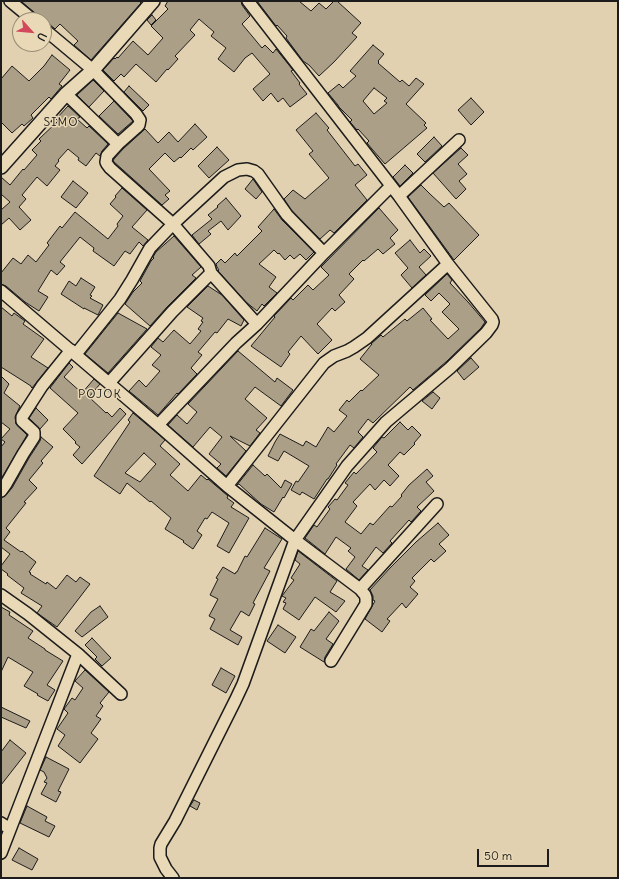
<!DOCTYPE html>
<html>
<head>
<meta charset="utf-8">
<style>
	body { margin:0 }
	#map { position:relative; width:619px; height:879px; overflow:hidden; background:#e2d1b0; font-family:Delius,sans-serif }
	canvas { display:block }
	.frame { position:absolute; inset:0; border:2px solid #1c1c1c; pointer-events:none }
	.north { position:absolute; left:12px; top:12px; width:40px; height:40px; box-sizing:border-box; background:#ead9b6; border:1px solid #988d78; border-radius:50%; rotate:117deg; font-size:11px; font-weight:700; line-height:16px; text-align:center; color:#1c1c1c }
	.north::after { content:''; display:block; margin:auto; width:14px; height:18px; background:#d1495b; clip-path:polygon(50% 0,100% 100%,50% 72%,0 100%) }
	.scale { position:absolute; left:477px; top:849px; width:72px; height:18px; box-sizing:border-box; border:2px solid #1c1c1c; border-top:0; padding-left:5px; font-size:12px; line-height:14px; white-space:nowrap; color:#1c1c1c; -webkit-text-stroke:3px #ead9b6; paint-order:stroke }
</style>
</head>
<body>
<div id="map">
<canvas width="619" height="879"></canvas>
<div class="frame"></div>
<div class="north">U</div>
<div class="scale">50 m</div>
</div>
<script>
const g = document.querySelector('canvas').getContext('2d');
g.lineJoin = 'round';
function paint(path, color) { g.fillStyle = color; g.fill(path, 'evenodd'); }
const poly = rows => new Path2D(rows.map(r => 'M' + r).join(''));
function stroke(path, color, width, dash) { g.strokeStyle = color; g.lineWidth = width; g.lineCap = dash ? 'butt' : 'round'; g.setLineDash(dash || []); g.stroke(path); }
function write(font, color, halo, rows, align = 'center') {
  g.font = font + ' Delius,sans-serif'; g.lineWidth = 3; g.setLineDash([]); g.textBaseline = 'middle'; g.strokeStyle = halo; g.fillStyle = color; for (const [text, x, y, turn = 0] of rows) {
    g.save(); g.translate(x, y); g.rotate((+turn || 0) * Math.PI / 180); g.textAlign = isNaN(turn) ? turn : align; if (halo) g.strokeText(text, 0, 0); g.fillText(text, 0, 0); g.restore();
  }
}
const building = poly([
	[21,1,139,1,141,3,91,60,74,45,78,41,60,24,55,29,48,23,44,22,44,20,40,20,39,17,37,15,21,1],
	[168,1,241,1,242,5,250,16,242,24,262,48,265,45,273,53,276,49,293,70,291,71,300,83,299,84,307,94,290,107,283,98,278,102,271,93,263,101,253,89,270,74,252,53,245,58,234,72,218,59,226,48,211,36,214,32,199,19,190,30,195,35,175,56,178,59,168,70,167,69,156,82,136,64,124,77,121,74,114,81,103,70,114,58,115,59,117,57,118,58,133,41,148,55,163,38,151,26,168,9,165,6,168,1],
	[257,1,299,1,311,11,319,3,326,9,334,1,337,1,361,23,352,33,357,37,334,62,319,76,309,65,303,61,286,38,287,36,277,25,276,26,257,1],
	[152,15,156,20,151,25,147,20,152,15],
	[373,45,384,54,378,61,379,62,378,63,400,82,402,80,409,86,416,78,424,84,406,104,426,123,424,125,427,128,385,164,372,149,367,143,369,141,358,129,357,130,350,122,352,120,339,107,338,105,328,93,339,84,343,88,356,76,350,71,373,45],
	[374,88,387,98,384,101,387,103,374,114,363,101,374,88],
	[52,55,70,70,59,84,62,86,51,99,49,97,31,115,33,118,24,126,22,124,12,133,1,122,1,79,12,66,29,81,44,66,52,55],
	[93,80,104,91,89,107,77,95,93,80],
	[129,86,149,105,143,111,124,92,129,86],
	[471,98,484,112,471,125,458,110,471,98],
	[114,101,133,121,118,134,99,116,114,101],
	[68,106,80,117,77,119,87,128,89,126,108,144,102,151,100,156,96,153,86,166,78,160,79,158,68,149,58,160,59,161,55,166,60,170,47,186,37,177,22,195,26,199,19,207,31,220,20,230,9,218,1,225,1,210,10,202,1,194,1,177,10,185,23,169,24,170,37,155,32,150,41,141,39,139,58,121,56,119,68,106],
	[316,113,329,128,327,130,355,166,358,164,367,175,355,185,367,200,334,233,330,230,320,239,292,211,284,199,293,190,305,199,329,178,309,154,313,151,296,130,316,113],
	[195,124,207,137,193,150,191,148,181,158,180,157,174,162,165,153,149,169,170,191,165,195,169,199,162,205,113,161,114,159,123,149,145,129,158,143,169,132,178,142,195,124],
	[434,137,442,146,425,162,417,154,434,137],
	[217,147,229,160,209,178,198,166,217,147],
	[461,148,468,155,458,164,467,174,459,181,466,189,456,199,433,173,461,148],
	[405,165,413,173,400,186,393,177,405,165],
	[253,179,262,192,256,199,245,189,253,179],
	[73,181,88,193,76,208,61,197,73,181],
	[421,185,430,194,444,207,449,203,479,235,454,260,408,197,421,185],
	[122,188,147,210,132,227,148,240,143,246,139,242,130,254,125,251,114,266,93,251,94,248,80,237,60,262,65,266,57,275,51,270,38,291,48,297,39,311,25,302,6,286,1,284,1,273,13,258,21,264,28,255,36,262,49,245,47,243,60,226,62,228,75,212,108,239,118,226,117,224,123,216,110,204,116,197,115,196,122,188],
	[226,198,241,216,228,230,221,221,208,231,211,234,199,244,192,235,212,219,208,215,218,207,217,206,226,198],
	[379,208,398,230,390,238,395,244,383,254,378,249,364,261,363,260,349,274,354,279,339,295,345,302,335,311,332,308,317,324,332,340,318,354,301,336,288,352,290,354,281,367,251,346,275,317,274,316,291,298,293,300,308,285,313,290,329,275,321,267,379,208],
	[274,209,282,220,314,252,306,260,300,254,294,259,290,255,285,260,279,253,278,254,274,250,259,264,276,277,269,287,277,293,264,306,262,304,257,311,246,302,218,271,219,270,217,267,216,264,221,259,225,263,235,253,237,256,262,231,258,227,274,209],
	[174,236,201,267,192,275,196,278,167,307,150,326,125,304,133,292,142,283,140,281,151,261,154,258,153,257,156,252,174,236],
	[410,240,420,253,424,249,431,256,419,267,426,275,412,288,401,275,408,268,395,253,410,240],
	[447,274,452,280,450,283,468,302,485,322,481,328,447,361,413,390,410,387,373,423,368,419,358,432,363,437,354,448,350,445,336,464,337,465,328,479,327,479,314,499,302,492,300,495,291,490,296,481,298,482,309,466,284,451,278,461,268,456,275,442,280,434,303,446,306,441,316,447,328,427,334,432,347,416,339,410,347,400,349,402,361,390,362,391,379,375,360,359,372,344,371,344,381,335,383,337,405,319,407,321,423,308,432,319,430,320,448,339,459,329,442,312,450,304,439,293,431,301,425,295,447,274],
	[81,278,95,287,90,295,92,296,90,298,103,305,98,315,84,308,84,309,61,294,69,281,76,286,81,278],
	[208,286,222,295,244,320,241,326,228,319,217,333,215,332,198,352,202,355,191,368,197,374,178,394,177,393,158,415,129,391,139,380,146,387,160,371,152,365,161,355,151,347,158,338,163,342,174,330,190,344,201,331,198,329,203,322,201,321,203,318,187,307,208,286],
	[1,307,12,316,14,313,25,321,23,324,44,339,31,357,48,368,32,388,31,387,31,386,1,367,1,307],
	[118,313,147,329,108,373,85,354,118,313],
	[238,351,275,382,277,378,293,390,281,406,255,387,245,399,267,418,256,430,260,433,250,446,230,436,246,451,226,476,217,468,221,464,209,454,222,437,210,427,193,447,168,425,177,415,187,424,197,412,188,404,238,351],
	[471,358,479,367,464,380,457,371,471,358],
	[69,363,73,367,64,377,82,393,94,379,100,384,89,397,106,413,107,412,112,417,120,408,126,414,82,464,73,455,80,447,75,443,76,442,63,429,78,413,50,388,69,363],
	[1,376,9,384,4,393,20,406,15,417,16,424,27,435,1,479,1,447,5,442,1,439,10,429,1,422,1,376],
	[433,392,440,398,432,409,422,401,433,392],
	[36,408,48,420,40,429,29,418,36,408],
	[133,413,165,440,160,446,180,464,170,475,188,491,201,475,207,480,208,479,228,496,227,498,234,503,231,507,249,518,229,553,217,546,229,523,212,512,207,519,205,518,197,531,202,535,193,549,183,542,184,541,165,529,171,518,151,501,150,502,127,483,120,494,94,476,130,422,128,420,133,413],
	[144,453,156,464,140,482,125,473,144,453],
	[400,422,408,430,412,426,421,435,414,443,415,444,404,455,400,452,388,465,399,476,390,486,384,480,375,490,370,484,353,502,357,506,345,522,361,534,370,523,373,525,390,506,392,507,402,496,401,495,409,485,427,469,433,476,426,482,434,491,417,507,421,511,411,522,409,520,390,541,392,543,383,553,376,547,362,566,368,570,359,580,346,569,355,557,348,551,351,548,336,537,325,554,305,538,314,525,317,527,330,509,328,507,335,499,337,500,348,485,345,483,354,472,356,474,377,452,373,448,382,437,384,438,400,422],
	[41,437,53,447,41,461,43,463,29,480,37,488,24,502,26,503,6,528,10,532,4,540,21,552,22,551,36,562,29,572,31,573,30,574,46,584,47,582,56,589,67,575,76,582,80,577,90,584,57,627,37,613,42,606,21,593,24,588,7,575,8,574,1,569,1,566,10,554,1,547,1,498,6,495,12,488,29,458,40,441,41,437],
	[253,465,265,476,267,474,281,488,285,480,292,484,284,498,283,497,274,512,261,504,239,484,237,485,253,465],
	[438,523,449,535,439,544,446,551,434,562,431,559,412,578,415,581,410,587,418,594,406,608,402,603,387,619,390,621,382,632,365,619,375,601,373,600,373,596,370,590,390,568,416,542,438,523],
	[265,528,282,539,264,568,270,571,253,603,255,604,249,616,241,611,230,630,242,637,238,645,210,629,215,619,209,616,218,599,210,595,218,579,216,578,223,567,235,574,236,572,237,572,245,556,247,557,265,528],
	[298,551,337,581,330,592,345,601,336,612,315,597,299,620,283,609,286,603,283,602,286,598,282,596,294,580,291,578,300,564,295,560,298,551],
	[100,606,108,617,82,637,75,631,91,612,100,606],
	[1,607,10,612,9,615,33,631,28,638,45,649,45,650,63,661,47,685,55,690,48,701,37,695,38,694,24,686,33,672,8,657,1,672,1,607],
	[329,612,339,621,326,639,333,644,325,657,324,662,300,647,311,629,314,631,329,612],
	[278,625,296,637,285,653,267,641,278,625],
	[92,638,111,658,102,666,95,659,97,657,85,645,92,638],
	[221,668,235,676,226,693,212,685,221,668],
	[85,670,109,692,100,703,103,706,96,716,101,719,91,733,98,739,80,763,58,746,65,735,57,729,68,713,64,709,72,698,75,700,83,688,75,681,85,670],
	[1,707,30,721,26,728,1,717,1,707],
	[10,740,26,753,1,785,1,752,10,740],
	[46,757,69,769,58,791,61,792,56,802,41,794,47,783,44,782,47,778,44,772,40,770,46,757],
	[194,800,200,803,197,810,190,806,194,800],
	[27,806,47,817,45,821,55,826,49,837,20,823,27,806],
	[19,848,38,859,32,870,12,860,19,848]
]);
paint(building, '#ab9f87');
stroke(building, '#1c1c1c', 1);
const minor = poly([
	[10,1,33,20],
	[248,1,399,196,448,264,492,319,493,322,492,325,486,333,450,368,386,422,347,466,295,540,360,589,365,595,366,598,366,604,331,661],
	[44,29,93,70,136,114,140,120,139,125,136,128,118,144,107,156,106,162,107,164,110,168,173,224,209,266,211,273,257,324],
	[66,94,118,144],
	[399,196,459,140],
	[1,291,158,425,227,486,295,540,243,684,235,701,175,821,161,844,160,848,160,857,166,869,173,878],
	[76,354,120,299,132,280,150,248,173,224,224,177,238,170,247,169,254,171,258,174,287,215,324,253],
	[109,383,172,312,211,273],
	[158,425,236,343,257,324,324,253,391,186],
	[227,486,324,363,334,356,347,351,354,347,367,338,448,264],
	[1,491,6,484,23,454,34,437,34,432,22,421,22,417,42,386,71,350],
	[360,589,437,504],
	[1,595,28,614,78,654,1,853],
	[78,654,121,694],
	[1,823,10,829]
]);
const tertiary = poly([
	[1,167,66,94,93,70,153,1]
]);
stroke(minor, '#1c1c1c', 14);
stroke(tertiary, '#1c1c1c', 16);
stroke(minor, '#ead9b6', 11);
stroke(tertiary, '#ead9b6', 13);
g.letterSpacing = '1px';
write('12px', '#1c1c1c', '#ead9b6', [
	["SIMO",61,123],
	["POJOK",100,395]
]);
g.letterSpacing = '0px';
</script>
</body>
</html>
